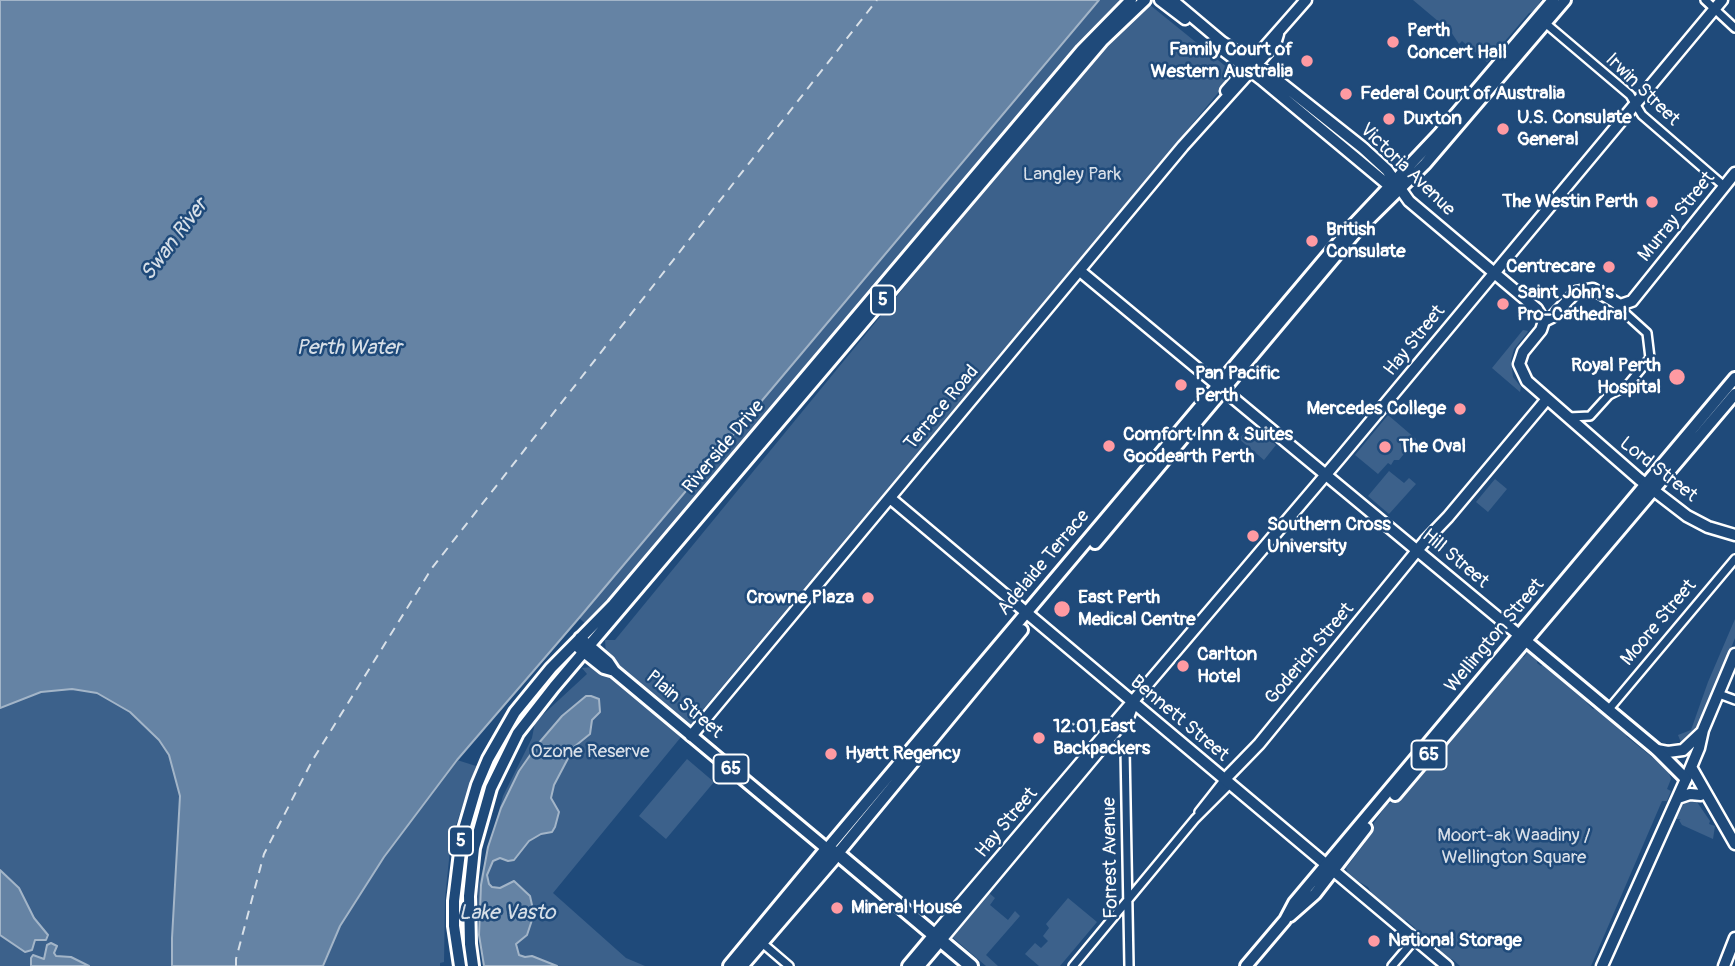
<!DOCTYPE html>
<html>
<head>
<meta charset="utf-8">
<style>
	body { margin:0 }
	canvas { display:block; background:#1f4a7a }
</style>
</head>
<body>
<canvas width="1735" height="966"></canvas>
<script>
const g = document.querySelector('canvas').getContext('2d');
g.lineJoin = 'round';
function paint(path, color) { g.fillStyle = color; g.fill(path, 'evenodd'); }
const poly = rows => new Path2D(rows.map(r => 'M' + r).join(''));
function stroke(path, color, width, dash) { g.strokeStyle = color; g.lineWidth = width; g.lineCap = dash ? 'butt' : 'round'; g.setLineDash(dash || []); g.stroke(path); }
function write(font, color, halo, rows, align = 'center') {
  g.font = font + ' Pangolin,sans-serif'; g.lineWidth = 5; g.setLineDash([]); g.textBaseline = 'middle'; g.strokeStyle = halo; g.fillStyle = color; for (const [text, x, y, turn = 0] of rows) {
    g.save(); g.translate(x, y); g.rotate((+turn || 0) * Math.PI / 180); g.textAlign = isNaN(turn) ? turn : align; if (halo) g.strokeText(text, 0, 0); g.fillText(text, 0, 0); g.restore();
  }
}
paint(poly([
	[1099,0,1123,0,1095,27,620,591,587,625,579,618],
	[1413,0,1541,0,1535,11,1529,13,1500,47,1500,51,1487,62,1462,41,1459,44,1451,32],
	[1150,5,1229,69,1228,81,690,725,683,724,611,661,606,653,605,640,615,640,1034,129,1111,39],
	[1523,330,1528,331,1527,333,1514,349,1511,360,1513,377,1521,387,1520,392,1492,368],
	[1388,415,1416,439,1399,460,1394,460,1391,465,1388,463,1378,474,1355,455],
	[1251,425,1276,445,1264,460,1239,439],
	[1389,471,1404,483,1409,478,1416,484,1389,514,1368,496],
	[1495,479,1507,489,1488,512,1476,502],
	[1735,619,1735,638,1700,726,1691,739,1682,745,1678,735,1691,730,1708,682],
	[1532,649,1539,655,1537,663,1541,666,1543,664,1550,665,1584,694,1587,703,1593,709,1600,707,1629,733,1626,736,1668,770,1671,779,1667,789,1671,791,1667,801,1662,801,1591,966,1460,966,1452,959,1447,960,1440,954,1413,930,1415,928,1406,920,1403,922,1377,903,1368,887,1349,876,1346,868,1365,843,1362,834,1373,829,1374,823,1387,804,1393,802,1395,795,1406,791,1427,760,1430,762,1437,754,1450,732,1457,732,1455,727,1514,658,1524,657,1528,651],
	[592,667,607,674,681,737,553,893,626,958,645,966,484,966,473,905,503,796,532,738,535,722,587,674,582,668],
	[72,689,97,693,130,712,159,740,169,755,180,796,172,938,172,966,0,966,0,708,41,691],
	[687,759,714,782,666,839,639,816],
	[457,760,476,766,451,840,445,899,444,962,440,963,440,966,324,966,340,926,384,857],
	[1691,799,1697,802,1710,821,1709,824,1715,826,1713,839,1682,825,1679,820,1681,819,1676,819,1685,800],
	[989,893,995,898,990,905,1008,920,1015,911,1020,916,986,955,998,966,986,966,952,937],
	[1068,898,1097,922,1060,966,1039,966,1025,954,1035,943,1041,948,1048,941,1043,936,1049,928,1046,924]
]), '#3c618b');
const water = poly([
	[0,0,1099,0,579,618,457,760,384,857,340,926,323,966,172,966,172,938,180,796,169,755,159,740,130,712,97,693,72,689,41,692,0,708,0,0],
	[586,696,591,696,599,699,600,712,592,720,590,734,574,747,554,785,551,798,559,812,555,827,552,832,541,834,529,841,514,860,508,861,500,858,493,861,487,875,489,884,492,887,500,888,514,881,530,896,534,914,527,935,516,944,519,955,525,957,532,956,557,966,484,966,479,935,481,885,488,847,501,808,519,771,538,744,562,716,586,696],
	[0,870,19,888,34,918,48,935,46,940,35,940,32,950,25,952,0,935,0,870],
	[51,943,57,946,54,953,56,956,71,957,89,966,31,966,31,958,33,955,44,959,47,945,51,943]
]);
paint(water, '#6583a4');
stroke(water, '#a3b5c8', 2);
stroke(poly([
	[236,966,236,959,264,854,312,761,432,568,877,0]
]), '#d8e0e8', 2, [9, 7]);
const street = poly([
	[1705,0,1735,28],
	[1544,22,1630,95,1642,115,1724,186],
	[1569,417,1590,416,1609,395,1627,386,1650,358,1647,333,1615,304],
	[1719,694,1735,700],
	[1609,709,1735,559],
	[1125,749,1129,966],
	[1199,812,1225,779],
	[761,942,789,966],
	[1073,966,1195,819,1230,784],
	[1392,966,1415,939]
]);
const secondary = poly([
	[1160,0,1185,19],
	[1172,0,1222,42,1267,72,1363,148,1387,170,1409,201,1537,309,1544,321],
	[1215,44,1261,79,1393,189],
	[1226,91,1306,0],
	[1735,173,1632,301,1620,305,1593,289,1576,292,1552,317,1544,321,1541,330,1523,352,1519,364,1527,381,1639,479,1687,516,1708,527,1735,535],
	[1080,271,1525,640],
	[890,498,1447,966],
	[691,736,1183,146,1275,44,1278,34],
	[1657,750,1668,752,1683,750,1701,733],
	[1691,767,1735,844],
	[1225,779,1259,744,1425,541,1448,517,1547,399],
	[1678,798,1690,794,1701,795],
	[934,935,1340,458,1722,0],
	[941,940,1129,715,1133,704],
	[1602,966,1686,779,1699,748,1703,730,1735,654],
	[1724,966,1735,938]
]);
const primary = poly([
	[1095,543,1354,234,1425,164,1565,0],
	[580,638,608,662,614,671,827,849,1354,224,1439,134,1553,0],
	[1525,640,1657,750,1686,779],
	[579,648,604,668,611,670],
	[1395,795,1735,394],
	[834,858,1022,630],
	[1290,916,1315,894,1366,828],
	[460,966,454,926,454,901,462,836,477,785,488,759,515,712,551,668,613,605,1082,50,1131,0],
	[473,966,470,944,469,896,474,848,491,788,518,733,554,687,1102,41,1145,0],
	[908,966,934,935],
	[919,966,941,940],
	[1246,966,1285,920,1294,903,1735,378]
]);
const highway = poly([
	[827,849,838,854,971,966],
	[730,966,827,849],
	[741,966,833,859]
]);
stroke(street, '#fff', 12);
stroke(secondary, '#fff', 15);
stroke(primary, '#fff', 16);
stroke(highway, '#fff', 18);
stroke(street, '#1f4a7a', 7);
stroke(secondary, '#1f4a7a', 10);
stroke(primary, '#1f4a7a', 10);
stroke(highway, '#1f4a7a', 12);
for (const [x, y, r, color] of [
	[1393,42,7,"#ff9aa2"],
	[1307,61,7,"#ff9aa2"],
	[1346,94,7,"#ff9aa2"],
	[1389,119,7,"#ff9aa2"],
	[1503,129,7,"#ff9aa2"],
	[1652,202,7,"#ff9aa2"],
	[1312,241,7,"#ff9aa2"],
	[1609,267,7,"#ff9aa2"],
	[1503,304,7,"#ff9aa2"],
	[1677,377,9,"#ff9aa2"],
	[1181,385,7,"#ff9aa2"],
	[1460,409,7,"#ff9aa2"],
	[1109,446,7,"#ff9aa2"],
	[1385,447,7,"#ff9aa2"],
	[1253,536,7,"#ff9aa2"],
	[868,598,7,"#ff9aa2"],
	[1062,609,9,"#ff9aa2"],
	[1183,666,7,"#ff9aa2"],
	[1039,738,7,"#ff9aa2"],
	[831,754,7,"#ff9aa2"],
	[837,908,7,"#ff9aa2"],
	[1374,941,7,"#ff9aa2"]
]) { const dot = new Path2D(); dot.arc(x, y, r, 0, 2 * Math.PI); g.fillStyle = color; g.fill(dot); stroke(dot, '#1f4a7a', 2.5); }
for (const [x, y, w] of [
	[883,300,24],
	[1429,755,35],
	[731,769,35],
	[461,841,24]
]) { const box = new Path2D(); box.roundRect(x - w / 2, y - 14.5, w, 29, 5); g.fillStyle = '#1f4a7a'; g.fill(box); stroke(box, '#fff', 2); }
write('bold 18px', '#fff', null, [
	["5",883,300],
	["65",1429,755],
	["65",731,769],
	["5",461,841]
]);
write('bold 19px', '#fff', '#1f4a7a', [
	["Perth",1407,31],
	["Concert Hall",1407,53],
	["Family Court of",1293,50,"right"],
	["Western Australia",1293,72,"right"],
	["Federal Court of Australia",1360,94],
	["U.S. Consulate",1517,118],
	["General",1517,140],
	["Duxton",1403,119],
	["The Westin Perth",1638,202,"right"],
	["British",1326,230],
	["Consulate",1326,252],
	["Centrecare",1595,267,"right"],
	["Saint John's",1517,293],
	["Pro-Cathedral",1517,315],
	["Royal Perth",1661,366,"right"],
	["Hospital",1661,388,"right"],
	["Pan Pacific",1195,374],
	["Perth",1195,396],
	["Mercedes College",1446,409,"right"],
	["Comfort Inn & Suites",1123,435],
	["Goodearth Perth",1123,457],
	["The Oval",1399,447],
	["Southern Cross",1267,525],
	["University",1267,547],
	["Crowne Plaza",854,598,"right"],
	["East Perth",1078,598],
	["Medical Centre",1078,620],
	["Carlton",1197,655],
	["Hotel",1197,677],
	["12:01 East",1053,727],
	["Backpackers",1053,749],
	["Hyatt Regency",845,754],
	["Mineral House",851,908],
	["National Storage",1388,941]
], 'left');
write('19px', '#fff', '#1f4a7a', [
	["Irwin Street",1642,90,44],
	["Victoria Avenue",1407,170,44],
	["Murray Street",1677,217,-51],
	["Hay Street",1415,341,-51],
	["Terrace Road",942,408,-50],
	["Riverside Drive",724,447,-50],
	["Lord Street",1658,470,38],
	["Hill Street",1455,559,40],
	["Adelaide Terrace",1044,563,-50],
	["Moore Street",1659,623,-50],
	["Wellington Street",1495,636,-50],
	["Goderich Street",1310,654,-50],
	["Plain Street",684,705,40],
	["Bennett Street",1179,719,40],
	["Hay Street",1007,823,-50],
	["Forrest Avenue",1111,858,-91]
]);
write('19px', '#d8dfe8', '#1f4a7a', [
	["Langley Park",1072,175],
	["Ozone Reserve",590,752],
	["Moort-ak Waadiny /",1514,836],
	["Wellington Square",1514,858]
]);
write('italic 21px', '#d8e0e8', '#1f4a7a', [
	["Swan River",175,240,-53],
	["Perth Water",349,349],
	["Lake Vasto",507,914]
]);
</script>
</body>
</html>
